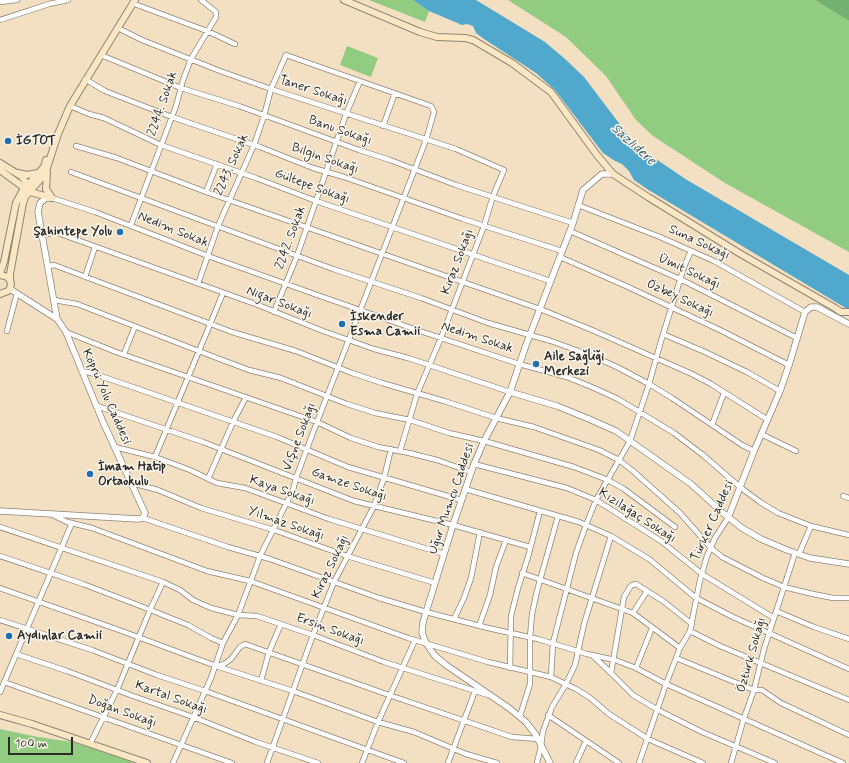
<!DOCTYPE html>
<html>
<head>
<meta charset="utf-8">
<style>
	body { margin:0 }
	#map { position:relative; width:849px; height:763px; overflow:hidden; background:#f3dfc2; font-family:Mynerve,sans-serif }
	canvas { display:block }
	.scale { position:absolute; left:8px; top:737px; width:65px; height:18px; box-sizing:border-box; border:2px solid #2b2b2b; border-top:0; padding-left:5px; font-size:12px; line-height:14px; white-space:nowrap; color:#2b2b2b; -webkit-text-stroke:3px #fbf7ec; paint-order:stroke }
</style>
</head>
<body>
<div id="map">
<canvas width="849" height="763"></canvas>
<div class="scale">100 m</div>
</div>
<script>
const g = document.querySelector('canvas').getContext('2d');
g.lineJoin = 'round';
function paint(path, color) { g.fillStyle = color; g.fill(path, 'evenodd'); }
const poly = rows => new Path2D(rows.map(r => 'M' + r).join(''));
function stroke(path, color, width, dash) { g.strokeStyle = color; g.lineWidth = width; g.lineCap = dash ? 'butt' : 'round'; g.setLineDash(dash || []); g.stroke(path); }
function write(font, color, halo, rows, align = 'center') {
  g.font = font + ' Mynerve,sans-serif'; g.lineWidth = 3; g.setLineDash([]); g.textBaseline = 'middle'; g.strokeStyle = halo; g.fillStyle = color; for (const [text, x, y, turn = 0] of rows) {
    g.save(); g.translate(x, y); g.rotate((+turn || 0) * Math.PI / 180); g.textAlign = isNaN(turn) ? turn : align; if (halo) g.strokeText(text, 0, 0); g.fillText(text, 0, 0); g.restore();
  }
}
paint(poly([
	[369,0,413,0,429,11,425,22],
	[508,0,815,0,849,21,849,252,725,183,653,136,636,120,606,76,566,37],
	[347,46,378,58,371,77,340,65],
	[0,729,38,737,72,742,138,763,0,763]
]), '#91cc81');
paint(poly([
	[815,0,849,0,849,21]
]), '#74b06f');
paint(poly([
	[413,0,476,0,545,42,565,59,584,77,634,143,647,153,687,180,849,275,849,310,647,189,634,180,629,171,622,164,615,161,603,153,555,90,536,73,484,39,476,33,473,26,467,24,462,25,429,11]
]), '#50a8cd');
const minor = poly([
	[0,2,17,0],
	[132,3,207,31,235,44],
	[0,20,49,4,68,0],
	[118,28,142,40,220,71,271,89,456,149,504,170,493,196,484,226,441,338,417,394,400,451],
	[101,55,181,88,239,106,359,150,390,160,456,185,573,223],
	[85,79,105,91,172,117,260,147,313,168,344,177,463,219,562,251],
	[70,106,89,114,104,118,161,145,256,178,316,201,550,281],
	[383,126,395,93],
	[76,146,117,158,206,192,540,309,592,330,692,374,711,384,768,420],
	[71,172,333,269,421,298,488,323,551,341,595,357,619,368,649,384,672,398,742,445,754,451],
	[206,192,217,164],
	[52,198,95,212,208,256,320,296,417,330,519,364,567,377,594,388,618,399,674,433,703,455,740,487,760,502,778,513,811,526,849,535],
	[578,205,660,237,714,261,805,312],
	[131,225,176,106,183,80,191,59,216,17,216,12,201,0],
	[570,231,680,279,797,338],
	[43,235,55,232,258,305,323,331,374,349,408,358,510,392],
	[560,257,626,286,722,331,789,365],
	[48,266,54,265,232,332,296,351,352,373,382,383,444,401,496,418,534,427,599,450,619,460,633,471,680,513,711,548,722,557,763,578,784,587,813,594,833,598,849,598],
	[85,277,95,247],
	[54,300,77,304,217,358,249,370,281,378,347,404,375,413,410,420,449,433,484,441,574,467,608,480,624,489,675,527],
	[274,312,297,256,346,114,360,81],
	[7,331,17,293],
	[66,332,116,352,317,422,351,438,378,447,409,453,437,460,471,472],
	[663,334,705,352,747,372,780,391],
	[124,354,135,326],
	[82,371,95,374,277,437,348,467,461,500],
	[97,406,203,442,354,501,453,525,530,547],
	[712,425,724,393],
	[761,434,796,451],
	[115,447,155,457,190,470,217,483,245,488,329,519,444,554],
	[155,457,223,293],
	[474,464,567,488,596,500,661,541,702,574,774,618],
	[208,479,233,422,246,397],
	[132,483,158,490,201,508,274,530,347,556,435,583],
	[465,489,579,522,611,536,649,559,696,598,733,617,849,669],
	[843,496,849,498],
	[53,515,67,522,92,528,207,571,250,581,408,638,488,662,551,677,576,689,589,697,609,714,648,739,703,763],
	[143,518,228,547,270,559,379,598,426,612,488,628,538,639,587,654,615,660,636,668,666,684,843,763],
	[0,527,163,582,150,610,117,690,90,744],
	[799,554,811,526],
	[0,556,83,584,143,607,188,625,211,638,223,643],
	[522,573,633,613,680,648],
	[163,582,180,590,193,600,211,608,238,615,257,616,313,635,384,662,488,695],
	[0,588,119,630,216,666,293,691,378,722,414,732,466,754,497,763],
	[776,611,814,627,849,639],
	[633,613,647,591],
	[454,619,464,598,471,578,480,532],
	[0,620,92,650,157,675,205,691,404,763],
	[692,624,663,601,636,584,632,585,630,587,624,597,611,673,633,695,658,710,702,732,775,763],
	[479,626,490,595,496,567,506,540],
	[690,631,720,646,849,700],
	[16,654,67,671,133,696,193,717,256,742,318,763],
	[592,655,611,673],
	[676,658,754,690,762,690,781,703,849,735],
	[218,666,224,664,231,659,240,647,245,644,389,695,512,737,538,739],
	[510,668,511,616,518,588,528,557,540,511],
	[636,668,652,628],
	[551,677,553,643,576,553,586,525,596,500,630,441,649,384,661,341,684,267,691,251],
	[261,681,269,652,281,624],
	[4,682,232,763],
	[0,692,72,523],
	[548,715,619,763],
	[520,716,530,684,530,637,532,614,537,591,558,516],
	[173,763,211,678,223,643,238,615,260,556,293,490,296,478,317,422,426,140,434,112,431,106,286,55,271,89,264,116,254,145,218,226,198,284],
	[267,763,313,635,334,582,374,506,384,478,391,449],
	[362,763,378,722,415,640],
	[448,763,475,691],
	[537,763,541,746,543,731,552,707,566,684,575,665,584,624,611,536],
	[576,763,586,741],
	[639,763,666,684,680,648,690,631,700,580,707,556,715,538,728,518],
	[731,763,744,718,754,690,764,649,795,553]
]);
const tertiary = poly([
	[10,289,57,319],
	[510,392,557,406,589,419,616,431,691,484,723,513,742,528,761,539,787,550,810,558,849,564],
	[0,511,138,519,143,518,145,513,103,422,66,332,57,319,38,212,40,203,46,198,50,198],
	[728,518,754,451,780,391,789,365,805,312,811,307,817,307,849,324],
	[550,763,536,735,526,722,509,708,446,665,435,656,426,643,422,633,423,622,453,525,474,464,484,441,510,392,526,345,573,223,583,190,602,174,613,174]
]);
const secondary = poly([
	[344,0,420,32,437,37,465,38,473,40,490,50,512,63,551,92,597,155,613,174,648,197,739,253,835,308,841,312,849,312],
	[0,163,21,176,29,186],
	[0,170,30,192,52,198],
	[18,173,27,175,38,173],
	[47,173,46,189,52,198],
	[0,273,4,262,16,203,23,190,44,167,46,160],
	[0,275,8,277,11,283,10,289,8,291,0,294],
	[10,280,10,274,23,203,25,197,45,174,58,134,70,106,135,0],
	[0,715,32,724,147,763]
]);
stroke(minor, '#8f8576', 6);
stroke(tertiary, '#8f8576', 7);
stroke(secondary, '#8f8576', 8);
stroke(minor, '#fff', 4.5);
stroke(tertiary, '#fff', 5.5);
stroke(secondary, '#fbe7c3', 6);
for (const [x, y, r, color] of [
	[8,141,4,"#1f6fb2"],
	[120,232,4,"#1f6fb2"],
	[342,324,4,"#1f6fb2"],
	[536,364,4,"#1f6fb2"],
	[90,474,4,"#1f6fb2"],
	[9,636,4,"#1f6fb2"]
]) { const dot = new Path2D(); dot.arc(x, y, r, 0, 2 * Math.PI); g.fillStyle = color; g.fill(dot); stroke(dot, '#fbf7ec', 1.5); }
write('13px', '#2b2b2b', '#fbf7ec', [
	["Taner Sokağı",313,91,18],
	["2244. Sokak",163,104,-71],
	["Banu Sokağı",340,131,19],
	["Bilgin Sokağı",325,159,19],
	["2243. Sokak",232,165,-66],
	["Gültepe Sokağı",312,187,20],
	["Nedim Sokak",173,230,22],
	["2242. Sokak",291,238,-70],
	["Suna Sokağı",699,243,25],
	["Kiraz Sokağı",458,262,-69],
	["Ümit Sokağı",689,272,25],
	["Özbey Sokağı",680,299,25],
	["Nigar Sokağı",279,303,21],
	["Nedim Sokak",477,338,18],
	["Köprü Yolu Caddesi",106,397,66],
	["Vişne Sokağı",300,437,-69],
	["Gamze Sokağı",349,485,19],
	["Kaya Sokağı",282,491,19],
	["Uğur Mumcu Caddesi",452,499,-71],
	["Kızılağaç Sokağı",637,516,33],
	["Türker Caddesi",713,521,-66],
	["Yılmaz Sokağı",286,524,19],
	["Kiraz Sokağı",331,567,-64],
	["Ersin Sokağı",330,630,20],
	["Öztürk Sokağı",752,655,-74],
	["Kartal Sokağı",171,698,20],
	["Doğan Sokağı",122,712,20]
]);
write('bold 13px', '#2b2b2b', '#fbf7ec', [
	["İGTOT",16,141],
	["Şahintepe Yolu",112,232,"right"],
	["İskender",350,317],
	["Esma Camii",350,332],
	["Aile Sağliği",544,357],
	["Merkezi",544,372],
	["İmam Hatip",98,467],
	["Ortaokulu",98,482],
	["Aydınlar Camii",17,636]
], 'left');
write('italic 14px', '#3a5d6c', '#fbf7ec', [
	["Sazlıdere",633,145,42]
]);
</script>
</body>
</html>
